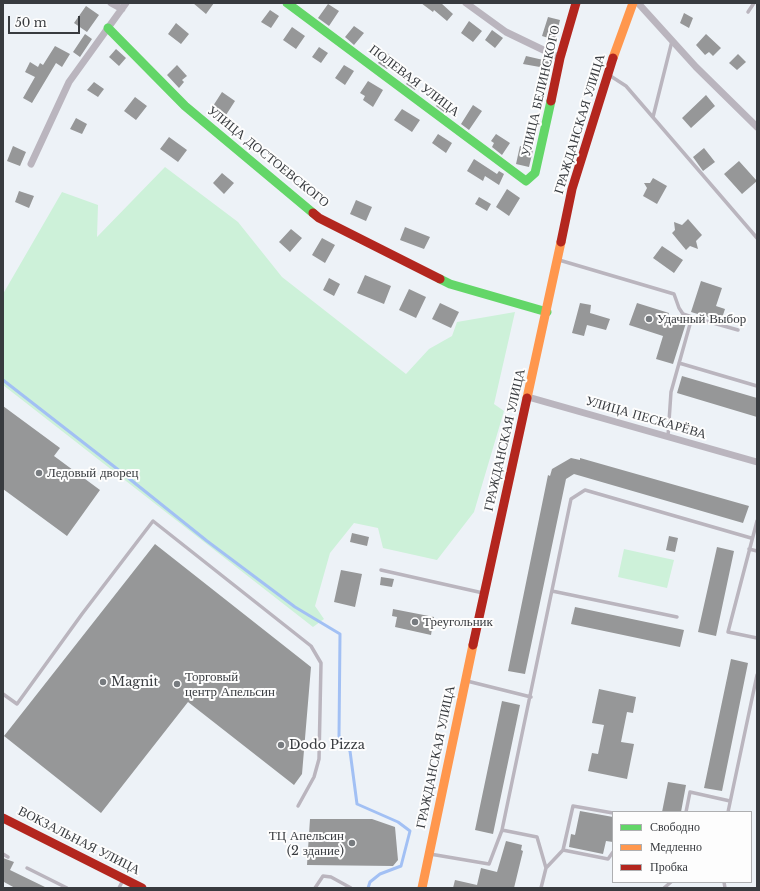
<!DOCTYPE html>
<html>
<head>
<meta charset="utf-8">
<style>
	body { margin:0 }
	#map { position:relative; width:760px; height:891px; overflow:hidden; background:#edf2f7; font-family:"Libre Baskerville",serif }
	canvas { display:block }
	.frame { position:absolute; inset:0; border:4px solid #383b3f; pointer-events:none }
	.legend { position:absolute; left:612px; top:811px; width:140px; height:72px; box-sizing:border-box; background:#fdfdfd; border:1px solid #aeafb1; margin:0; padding:5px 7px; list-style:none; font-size:12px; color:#383b3f }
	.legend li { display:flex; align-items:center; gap:8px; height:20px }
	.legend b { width:20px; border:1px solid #aeafb1 }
	.scale { position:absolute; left:8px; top:16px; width:72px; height:18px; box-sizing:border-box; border:2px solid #383b3f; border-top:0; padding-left:5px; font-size:12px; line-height:14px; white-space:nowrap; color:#383b3f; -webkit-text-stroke:3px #fdfdfd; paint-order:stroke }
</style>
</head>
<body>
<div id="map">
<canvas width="760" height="891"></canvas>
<div class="frame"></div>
<ul class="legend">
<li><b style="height:5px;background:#63d668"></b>Свободно</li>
<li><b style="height:5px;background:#ff974d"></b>Медленно</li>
<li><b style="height:5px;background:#b3261e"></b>Пробка</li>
</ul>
<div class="scale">50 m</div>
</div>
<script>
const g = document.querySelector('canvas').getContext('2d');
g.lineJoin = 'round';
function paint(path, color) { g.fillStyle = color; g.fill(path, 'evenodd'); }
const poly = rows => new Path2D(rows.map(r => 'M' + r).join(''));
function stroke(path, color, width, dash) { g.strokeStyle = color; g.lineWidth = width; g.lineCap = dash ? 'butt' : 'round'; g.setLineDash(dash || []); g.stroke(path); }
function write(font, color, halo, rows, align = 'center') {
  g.font = font + ' "Libre Baskerville",serif'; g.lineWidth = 4; g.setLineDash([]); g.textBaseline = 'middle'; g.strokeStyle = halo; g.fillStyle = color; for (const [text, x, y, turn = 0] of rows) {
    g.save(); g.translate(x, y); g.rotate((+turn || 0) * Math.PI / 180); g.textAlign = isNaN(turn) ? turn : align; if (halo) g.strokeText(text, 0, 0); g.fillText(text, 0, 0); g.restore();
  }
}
paint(poly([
	[165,167,238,222,282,277,406,374,429,349,452,336,457,322,515,312,494,404,504,411,474,512,437,560,383,548,378,528,354,523,330,553,315,606,324,619,313,627,3,385,3,294,62,192,98,205,97,237],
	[624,549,674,560,667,588,618,577]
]), '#cdf1d9');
stroke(poly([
	[3,380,116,468,207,541,295,607,340,634,339,736,350,751,357,804,398,822,410,831,401,866,380,874,370,882,368,888]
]), '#a2c0f4', 3);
paint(poly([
	[193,3,214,3,206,14],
	[421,3,441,3,453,14,447,21,434,10,433,12],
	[328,4,339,11,329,26,318,18],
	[86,6,99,15,87,32,74,23],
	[270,10,279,16,271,28,261,22],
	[684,13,693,18,689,28,680,23],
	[548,17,560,20,555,40,542,36],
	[469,21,482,31,473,42,461,33],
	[176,23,189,34,181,44,168,34],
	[354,26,364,33,354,45,345,37],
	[292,27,305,36,296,49,283,40],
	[492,30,503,38,495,48,485,40],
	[85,34,92,39,80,57,73,52],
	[706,34,721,48,713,56,709,52,705,55,696,45],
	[55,46,70,54,62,67,56,63,32,103,23,98,35,77,25,72,30,62,38,67,40,63,43,65],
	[319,47,328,53,321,63,312,57],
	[116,49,126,58,119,66,109,57],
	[386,52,395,59,387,69,378,63],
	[738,54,746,62,737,70,729,63],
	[526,56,552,62,551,69,523,64],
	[177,65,187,76,182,80,184,82,179,88,167,75],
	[344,65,354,71,345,85,335,78],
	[411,77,419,83,415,90,406,84],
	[368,81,383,90,373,107,363,100,365,96,360,93],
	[94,82,104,89,98,97,87,90],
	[222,92,235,101,226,115,213,106],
	[706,95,715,106,691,128,682,118],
	[444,96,451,102,444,112,436,106],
	[135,97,147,106,136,120,124,111],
	[473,105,482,111,469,130,461,124],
	[402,109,420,120,412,132,394,120],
	[76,118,87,124,82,134,70,129],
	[438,134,452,143,446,153,432,143],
	[496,134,510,143,502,155,492,147,494,143,491,141],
	[169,137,187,150,178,162,160,149],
	[13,146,26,152,20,166,7,161],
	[520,146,533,150,529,167,516,164],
	[704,148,715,162,703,171,693,157],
	[474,159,497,174,499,171,504,174,499,185,485,176,483,181,467,171],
	[739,161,757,181,742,194,724,174],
	[222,173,234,183,224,194,213,183],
	[653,178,667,186,657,204,643,196,647,188,644,183,650,183],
	[507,189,520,198,509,216,496,207],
	[19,191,34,196,29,208,15,202],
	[479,197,491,204,487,211,475,204],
	[356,200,372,207,366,221,350,214],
	[688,219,702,235,696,241,698,249,690,246,686,250,672,233,675,230,674,222,682,225],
	[405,227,430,237,424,249,400,240],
	[291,229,302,238,290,252,279,242],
	[322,238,335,245,325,263,312,255],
	[662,246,683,260,674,273,653,258],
	[365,275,391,286,384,304,357,293],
	[329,278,340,284,334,296,323,290],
	[701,281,722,288,716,306,725,309,721,321,691,312],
	[409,289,426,297,416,318,399,310],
	[440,303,459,312,451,328,432,319],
	[580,303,591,305,590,313,610,319,606,330,587,325,584,336,572,333],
	[637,303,669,313,667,317,686,323,673,364,656,359,663,336,629,325],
	[682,376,757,398,757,417,677,393],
	[3,406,60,448,54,456,100,490,67,536,3,489],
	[571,458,580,460,580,458,749,506,743,523,574,474,566,479,525,674,508,671,548,475,550,476,552,469],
	[352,533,369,537,367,546,350,542],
	[669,536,678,538,675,552,666,550],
	[155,544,311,667,302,774,294,785,188,702,101,813,4,736],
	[717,547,734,551,716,636,698,632],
	[341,570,362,574,355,607,334,602],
	[381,577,394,579,392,587,380,585],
	[575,607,684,630,680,647,571,624],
	[393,609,434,617,431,635,395,627,397,617,392,616],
	[731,659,748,663,722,791,704,788],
	[599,689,636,697,633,713,627,712,621,742,634,744,627,779,588,771,592,753,598,754,604,725,592,723],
	[502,701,520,705,493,834,475,830],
	[668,782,686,785,681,812,662,812],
	[580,811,613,817,613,842,606,841,603,854,569,847,571,834,575,835],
	[310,819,372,819,395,827,398,860,393,866,307,865],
	[506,841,522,845,521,850,523,851,514,888,453,888,455,880,477,885,481,868,497,872],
	[3,858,14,862,10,870,47,888,15,888,4,882,3,884]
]), '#969798');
stroke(poly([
	[748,12,754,3],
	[609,75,626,86,757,238],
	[653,117,672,41],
	[559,260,674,294,679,308,683,314,692,317],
	[679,363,757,386],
	[668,436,671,392,692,317,738,330],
	[757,521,728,632,757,638],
	[749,549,757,551],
	[381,570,483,593],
	[552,591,677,617],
	[467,681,531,697],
	[3,694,17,704,82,614,153,521,311,646,321,663,319,759,314,777,298,806],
	[686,812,690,792,730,801],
	[728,812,757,675],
	[502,830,537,837,546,868,541,888],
	[563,850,608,859,613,852],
	[3,854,8,857],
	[430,854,489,864,502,830,571,499,585,490,751,538],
	[27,868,67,888],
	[546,868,563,850,573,806,613,813],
	[724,882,725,888],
	[119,888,123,880],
	[315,888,323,876,331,877,351,888],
	[664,888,671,882]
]), '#bab5be', 3.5);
stroke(poly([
	[111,3,122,9],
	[466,3,506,32,560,58],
	[638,3,696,67,757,127],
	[31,164,69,82,126,3],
	[528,397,757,462]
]), '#bab5be', 7);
stroke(poly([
	[287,3,526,181,535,173,551,101],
	[108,28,185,106,313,213],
	[440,279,450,284,547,312]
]), '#63d668', 9);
stroke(poly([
	[613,58,633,3],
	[527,398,561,242],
	[422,888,473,645]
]), '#ff974d', 9);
stroke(poly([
	[551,101,560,58,576,3],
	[313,213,319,218,440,279],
	[561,242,572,189,613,58],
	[473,645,527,398],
	[3,818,142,888]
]), '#b3261e', 9);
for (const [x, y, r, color] of [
	[649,319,4,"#777b7f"],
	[39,473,4,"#777b7f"],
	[415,622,4,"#777b7f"],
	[103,682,4,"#777b7f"],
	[177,684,4,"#777b7f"],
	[281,745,4,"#777b7f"],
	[352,843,4,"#777b7f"]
]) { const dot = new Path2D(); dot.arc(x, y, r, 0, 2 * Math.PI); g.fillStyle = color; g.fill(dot); stroke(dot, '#fdfdfd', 1.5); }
write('13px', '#383b3f', '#fdfdfd', [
	["ПОЛЕВАЯ УЛИЦА",414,81,37],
	["УЛИЦА БЕЛИНСКОГО",541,91,-77],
	["ГРАЖДАНСКАЯ УЛИЦА",580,124,-73],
	["УЛИЦА ДОСТОЕВСКОГО",268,157,39],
	["УЛИЦА ПЕСКАРЁВА",646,418,16],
	["ГРАЖДАНСКАЯ УЛИЦА",505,440,-77],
	["ГРАЖДАНСКАЯ УЛИЦА",436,757,-78],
	["ВОКЗАЛЬНАЯ УЛИЦА",79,841,27]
]);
write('13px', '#383b3f', '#fdfdfd', [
	["Удачный Выбор",657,319],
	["Ледовый дворец",47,473],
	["Треугольник",423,622],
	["Торговый",185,677],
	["центр Апельсин",185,692],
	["Magnit",111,682],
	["Dodo Pizza",289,745],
	["ТЦ Апельсин",344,836,"right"],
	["(2 здание)",344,851,"right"]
], 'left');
</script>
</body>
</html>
